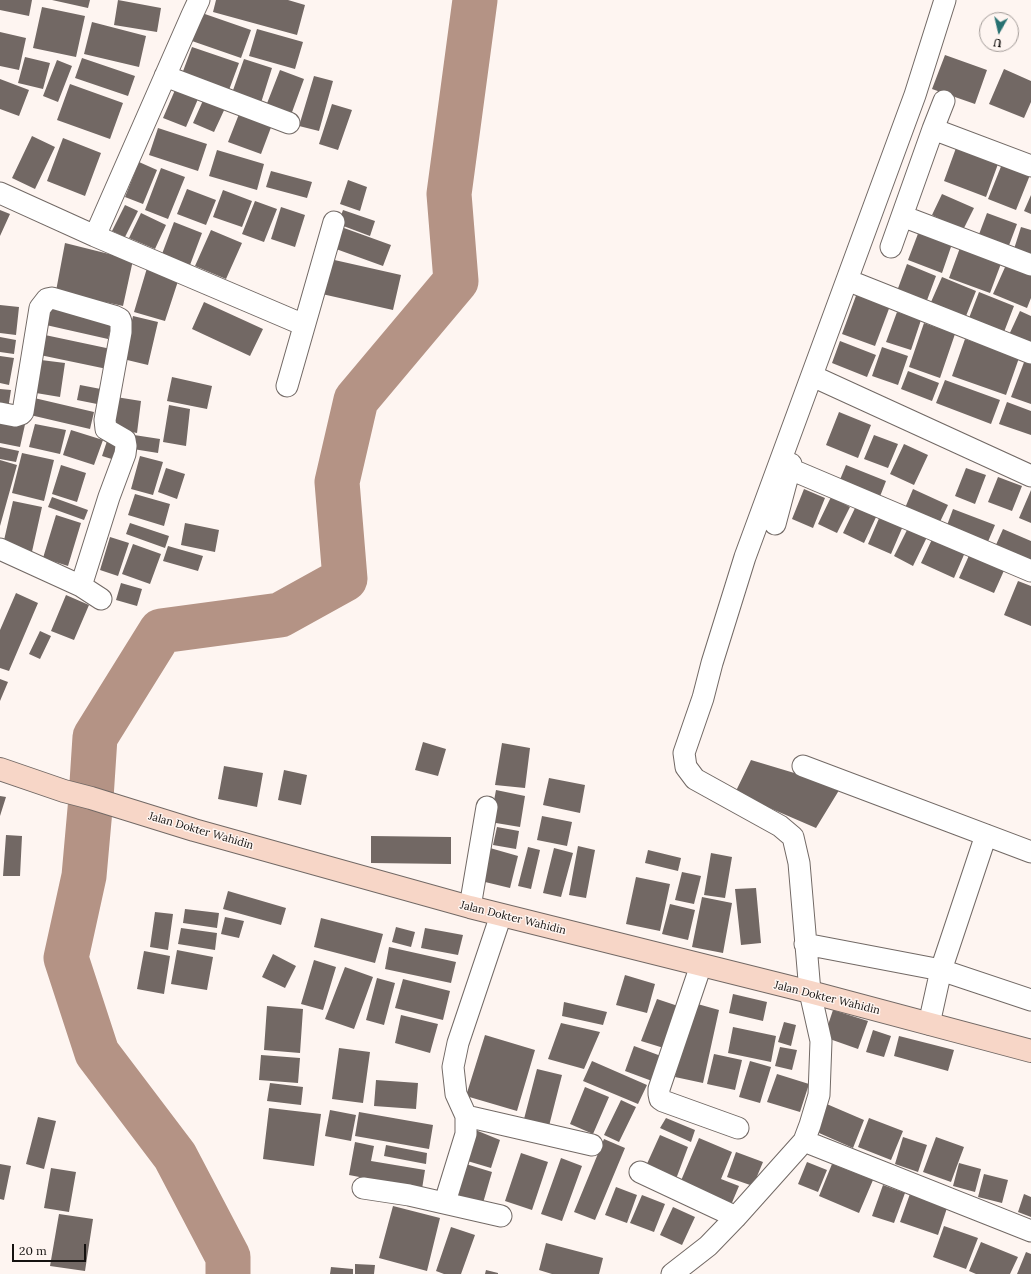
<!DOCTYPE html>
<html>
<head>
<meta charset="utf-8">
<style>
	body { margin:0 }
	#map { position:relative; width:1031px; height:1274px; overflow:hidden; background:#fef5f1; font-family:Lora,serif }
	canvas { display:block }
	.north { position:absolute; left:979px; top:12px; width:40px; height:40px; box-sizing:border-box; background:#fef5f1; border:1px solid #a19a97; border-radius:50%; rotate:188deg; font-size:11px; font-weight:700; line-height:16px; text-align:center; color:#151210 }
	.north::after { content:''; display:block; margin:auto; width:14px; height:18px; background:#277171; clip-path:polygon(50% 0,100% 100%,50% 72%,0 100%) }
	.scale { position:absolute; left:12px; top:1244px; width:74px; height:18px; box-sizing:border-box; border:2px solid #151210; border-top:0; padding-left:5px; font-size:12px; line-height:14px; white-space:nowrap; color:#151210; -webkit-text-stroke:3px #fef5f1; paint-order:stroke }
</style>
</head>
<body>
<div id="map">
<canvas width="1031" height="1274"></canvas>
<div class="north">U</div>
<div class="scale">20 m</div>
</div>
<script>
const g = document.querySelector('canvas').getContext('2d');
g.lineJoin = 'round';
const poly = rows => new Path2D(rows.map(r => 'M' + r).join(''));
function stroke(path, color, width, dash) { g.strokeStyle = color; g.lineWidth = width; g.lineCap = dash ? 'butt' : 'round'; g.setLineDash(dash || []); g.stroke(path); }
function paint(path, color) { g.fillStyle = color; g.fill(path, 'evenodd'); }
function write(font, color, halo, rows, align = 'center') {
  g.font = font + ' Lora,serif'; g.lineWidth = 3; g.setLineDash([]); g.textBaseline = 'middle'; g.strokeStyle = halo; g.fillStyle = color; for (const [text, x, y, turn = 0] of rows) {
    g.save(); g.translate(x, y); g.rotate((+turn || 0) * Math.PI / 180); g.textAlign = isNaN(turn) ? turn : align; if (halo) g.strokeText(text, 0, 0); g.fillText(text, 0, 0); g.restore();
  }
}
stroke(poly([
	[228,1274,228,1257,175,1156,97,1053,66,958,84,876,91,798,95,737,161,631,280,615,345,579,337,482,356,400,456,281,449,194,475,0]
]), '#b49385', 45);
paint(poly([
	[0,0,32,0,29,16,0,10],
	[52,0,90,0,88,8],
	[118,0,161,8,157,32,114,25],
	[216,0,288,0,305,5,297,35,213,12],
	[42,7,85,16,76,57,33,48],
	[202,13,251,30,241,58,192,41],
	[92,22,146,36,139,67,84,54],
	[257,29,303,42,295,69,249,56],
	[0,32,26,38,19,70,0,66],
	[192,47,239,63,229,90,182,74],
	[945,55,987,70,975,104,932,89],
	[25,57,50,63,43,89,18,83],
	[82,58,135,76,128,96,75,78],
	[244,59,272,68,260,106,231,96],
	[57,60,72,66,58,102,43,96],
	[1004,69,1031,81,1031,102,1024,118,989,104],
	[280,70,304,79,291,115,266,106],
	[314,76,333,81,319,131,299,126],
	[0,79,29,90,19,116,0,109],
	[70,84,123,103,110,139,57,120],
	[175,90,198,99,186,127,163,118],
	[205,96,226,106,214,132,193,123],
	[332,104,352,110,338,150,319,144],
	[241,109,273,122,261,154,228,142],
	[158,128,207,144,198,171,149,155],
	[32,136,55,147,35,189,12,178],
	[63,138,101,153,85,196,47,181],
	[956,148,998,164,986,197,944,181],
	[217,150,264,164,257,190,209,176],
	[139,162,157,170,143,204,125,197],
	[1002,164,1030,175,1016,210,988,199],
	[161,168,185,177,168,219,145,210],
	[271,171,312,182,307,198,266,187],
	[348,180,367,187,360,211,340,204],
	[187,189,216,200,206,225,177,214],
	[223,190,252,201,242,227,213,217],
	[942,194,974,208,963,230,932,215],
	[1031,195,1031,214,1024,211],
	[255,201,277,209,264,242,242,234],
	[125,205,138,211,125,237,112,231],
	[281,207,305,215,295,247,271,239],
	[0,210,10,214,0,236],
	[343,210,375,221,370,236,338,224],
	[141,213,166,225,155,249,129,238],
	[987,213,1017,224,1008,248,978,237],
	[174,222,202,233,190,265,162,254],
	[1021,227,1031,230,1031,255,1014,249],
	[344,228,391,245,383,266,336,249],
	[211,230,242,243,226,279,195,266],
	[919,231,952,244,942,273,908,260],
	[65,243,133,260,123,306,56,291],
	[961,245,1002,261,990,293,949,278],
	[330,259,401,275,393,310,322,294],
	[907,264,936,276,926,303,897,291],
	[1006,265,1031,276,1031,298,1027,308,993,294],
	[147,268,179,278,165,321,134,312],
	[942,277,976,291,966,316,931,302],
	[979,292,1014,306,1004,332,969,318],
	[857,293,890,306,875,346,842,334],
	[204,302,263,329,250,356,192,329],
	[0,305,19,307,16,335,0,333],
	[50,306,113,321,108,339,46,325],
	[1020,311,1031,316,1031,347,1008,337],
	[897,312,921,320,911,350,886,342],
	[133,316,158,322,148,365,123,359],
	[924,323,955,334,940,378,909,367],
	[45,335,111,349,107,369,40,355],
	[0,337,16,340,14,354,0,352],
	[965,339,1019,358,1006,395,952,376],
	[840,341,876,355,867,377,832,363],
	[882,347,908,356,898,385,872,376],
	[0,356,14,358,9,385,0,383],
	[1026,357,1031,359,1031,404,1011,397],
	[41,360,65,363,60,397,36,393],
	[908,371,939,383,932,401,901,389],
	[172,377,212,386,207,409,167,401],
	[945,380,1000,400,991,424,936,403],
	[80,385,106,390,102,405,77,400],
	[0,389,11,390,8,409,0,408],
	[30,397,94,412,90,429,26,414],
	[116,397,141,401,137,433,109,428],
	[1007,402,1031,411,1031,435,999,424],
	[169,405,190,409,186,446,163,442],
	[839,412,871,425,858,458,826,445],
	[0,415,26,420,20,447,0,443],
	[35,424,66,430,60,454,29,447],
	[71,430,103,440,94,465,63,455],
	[134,435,160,439,158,453,133,449],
	[874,435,898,444,888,468,864,459],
	[108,438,121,442,115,460,102,456],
	[904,444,928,455,914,485,890,474],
	[0,447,19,451,16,462,0,459],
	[22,453,54,460,44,501,12,493],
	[140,456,163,462,153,495,131,489],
	[0,460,17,465,0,526],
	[61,465,86,473,77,502,52,494],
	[846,465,886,481,879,499,839,482],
	[166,468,185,474,177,499,158,492],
	[966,468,986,475,975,504,955,496],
	[998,477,1022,486,1012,511,988,502],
	[804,489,825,498,813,528,792,519],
	[913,489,948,505,939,524,905,508],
	[1031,490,1031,523,1019,518],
	[135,494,170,504,164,526,128,515],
	[52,497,88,510,84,520,48,507],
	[831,497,850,507,837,533,818,524],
	[13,501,42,507,31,556,2,549],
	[856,506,877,515,864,543,843,533],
	[953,509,995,525,987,544,946,528],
	[56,515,81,523,68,566,43,558],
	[880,516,903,526,891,554,868,544],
	[130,523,169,536,165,548,126,534],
	[185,523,219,530,215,552,181,545],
	[909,526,928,535,913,566,894,556],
	[1003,529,1031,541,1031,563,995,547],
	[934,535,966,550,954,578,921,563],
	[110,537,129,543,118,576,100,570],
	[133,544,161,554,150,584,122,574],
	[168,546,203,556,198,571,163,561],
	[971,551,1006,566,994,593,959,578],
	[1018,581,1031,586,1031,626,1004,615],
	[121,583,142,589,137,606,116,600],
	[16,593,38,603,9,671,0,668,0,630],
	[66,595,89,605,74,640,51,631],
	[40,631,51,636,40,659,29,654],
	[0,679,8,682,0,701],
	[423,742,446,749,438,776,415,770],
	[502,743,530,748,525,788,495,785],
	[751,760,841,787,816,828,735,793],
	[224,766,263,773,257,807,218,799],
	[284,770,307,775,301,805,278,800],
	[549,778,585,785,580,813,543,805],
	[496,790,525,796,520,827,490,822],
	[0,796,6,797,0,816],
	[542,816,572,822,567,846,537,840],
	[497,827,519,831,516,849,493,845],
	[6,835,22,836,20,876,3,876],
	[371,836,451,837,451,864,371,863],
	[578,846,595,850,586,898,569,895],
	[528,847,540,850,531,889,518,886],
	[490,848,518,856,510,888,481,881],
	[554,848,573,853,561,897,543,893],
	[648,850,681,858,678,871,645,863],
	[711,853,732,857,725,898,704,895],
	[682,872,701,876,694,904,675,900],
	[636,877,670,884,660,931,626,924],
	[756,888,761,943,741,945,735,889],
	[228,891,286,908,281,925,223,909],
	[702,897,732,903,723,953,692,947],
	[670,904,695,910,688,940,662,934],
	[185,909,219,913,217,928,183,923],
	[155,912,173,914,168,950,150,947],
	[225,917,244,921,239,938,221,934],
	[321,918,383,934,375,963,314,947],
	[396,927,415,932,411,947,392,942],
	[181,928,217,933,215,950,178,944],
	[425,928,463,935,458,955,421,948],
	[389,947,456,962,451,983,385,969],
	[177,950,213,957,207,990,171,984],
	[144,951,170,956,164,994,137,989],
	[273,954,296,966,285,988,262,977],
	[314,960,336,967,323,1010,301,1004],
	[345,967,373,977,354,1029,325,1019],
	[625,975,655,984,647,1013,616,1005],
	[377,978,395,983,384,1025,366,1020],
	[403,979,450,991,443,1020,395,1008],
	[733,994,767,1002,763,1021,729,1013],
	[657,999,681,1007,667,1049,641,1041],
	[564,1002,607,1012,603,1025,562,1016],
	[694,1003,719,1010,703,1083,675,1077],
	[267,1006,303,1009,300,1053,264,1050],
	[833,1010,868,1021,858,1049,824,1037],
	[401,1015,438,1024,430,1053,395,1043],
	[784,1022,796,1025,791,1046,778,1042],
	[561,1023,600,1032,584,1069,548,1059],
	[733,1027,776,1036,771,1062,728,1053],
	[873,1030,891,1036,884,1057,866,1052],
	[485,1035,535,1050,517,1111,466,1096],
	[899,1036,954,1050,948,1071,894,1056],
	[634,1046,661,1056,652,1081,625,1071],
	[780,1047,797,1050,792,1070,775,1066],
	[339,1048,370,1052,363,1103,332,1099],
	[714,1054,742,1060,735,1090,707,1084],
	[261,1055,300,1058,298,1083,259,1080],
	[592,1061,647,1085,638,1104,583,1081],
	[750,1061,771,1067,760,1103,739,1097],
	[537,1069,562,1075,549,1126,524,1119],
	[777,1074,809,1084,800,1112,767,1102],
	[376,1080,418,1083,416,1109,374,1106],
	[270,1083,303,1087,301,1105,267,1101],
	[585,1087,609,1097,593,1134,570,1124],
	[621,1100,636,1107,619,1142,604,1135],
	[822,1102,864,1120,853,1148,810,1129],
	[269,1108,321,1114,314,1166,263,1159],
	[330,1110,356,1115,351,1141,325,1136],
	[359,1112,433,1125,429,1149,355,1136],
	[38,1117,56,1121,44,1169,26,1164],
	[666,1118,695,1130,691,1142,660,1128],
	[869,1118,903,1131,891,1160,858,1147],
	[473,1129,500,1140,491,1168,464,1160],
	[660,1135,688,1147,676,1179,646,1166],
	[903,1137,927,1145,918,1172,895,1164],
	[936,1137,964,1147,951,1182,923,1172],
	[699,1138,732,1152,721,1179,739,1186,731,1205,680,1183],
	[604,1139,625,1148,595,1220,574,1212],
	[355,1142,374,1146,371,1161,425,1170,422,1189,349,1175],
	[386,1145,427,1153,426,1164,384,1156],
	[736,1152,763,1162,753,1186,727,1177],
	[521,1153,548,1162,532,1210,505,1201],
	[561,1158,582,1166,562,1221,541,1214],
	[807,1162,827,1170,818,1192,798,1184],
	[959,1163,981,1169,975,1192,953,1186],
	[0,1164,11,1166,4,1200,0,1199],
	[466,1164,492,1172,483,1203,457,1195],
	[832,1164,873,1180,859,1213,819,1196],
	[51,1168,76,1172,69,1212,44,1208],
	[984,1174,1008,1180,1002,1203,978,1197],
	[883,1185,905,1193,894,1223,872,1216],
	[616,1187,637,1195,627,1223,605,1215],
	[911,1191,948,1205,938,1235,900,1222],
	[1024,1194,1031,1197,1031,1217,1018,1212],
	[642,1195,665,1204,654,1232,630,1223],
	[393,1206,440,1218,427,1271,379,1258],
	[673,1207,695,1217,682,1245,660,1235],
	[59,1214,93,1219,85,1271,50,1266],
	[944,1226,978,1238,966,1269,933,1257],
	[451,1227,475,1235,461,1274,444,1274,436,1271],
	[981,1242,1018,1257,1010,1274,976,1274,969,1271],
	[546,1243,603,1258,599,1274,552,1274,539,1270],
	[1026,1252,1031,1254,1031,1274,1017,1274],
	[355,1264,375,1265,374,1274,355,1274],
	[331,1267,353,1269,353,1274,330,1274],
	[486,1270,498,1273,498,1274,485,1274]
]), '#726864');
const minor = poly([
	[165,76,289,123],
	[933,129,1031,166],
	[0,193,95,236,304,325],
	[902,216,1031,265],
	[95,236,192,15,199,0],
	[891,247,933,129,944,101],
	[857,284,1031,353],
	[819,379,1031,476],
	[287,386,334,222],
	[0,413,15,416,21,414,23,412,40,308,47,299,52,298,114,316,120,319,121,322,121,332,105,420,106,429,125,440,126,446,125,454,109,497,81,586],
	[790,469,1031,571],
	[775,524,791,464],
	[0,549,81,586,101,599],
	[803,766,1031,852],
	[470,907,487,807],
	[805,944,941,970,1031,1000],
	[701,965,659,1089,659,1094,660,1099,663,1101,738,1128],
	[929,1024,941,970,986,835],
	[466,1116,592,1145],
	[804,1141,1031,1231],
	[640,1172,736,1217],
	[363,1188,409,1195,501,1216],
	[445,1202,466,1134,466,1116,456,1094,453,1067,458,1043,501,915],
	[672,1274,708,1246,736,1217,804,1141,810,1125,819,1095,821,1041,810,992,799,863,793,837,780,826,695,779,686,767,684,753,703,698,712,663,745,557,915,95,945,0]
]);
const secondary = poly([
	[0,769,64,791,91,798,194,830,470,907,810,992,1031,1051]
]);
stroke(minor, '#726965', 23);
stroke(secondary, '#726965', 24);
stroke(minor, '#fff', 21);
stroke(secondary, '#f7d6c7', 22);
write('11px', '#151210', '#fef5f1', [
	["Jalan Dokter Wahidin",201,831,16],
	["Jalan Dokter Wahidin",513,918,14],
	["Jalan Dokter Wahidin",827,998,14]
]);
</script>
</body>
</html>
